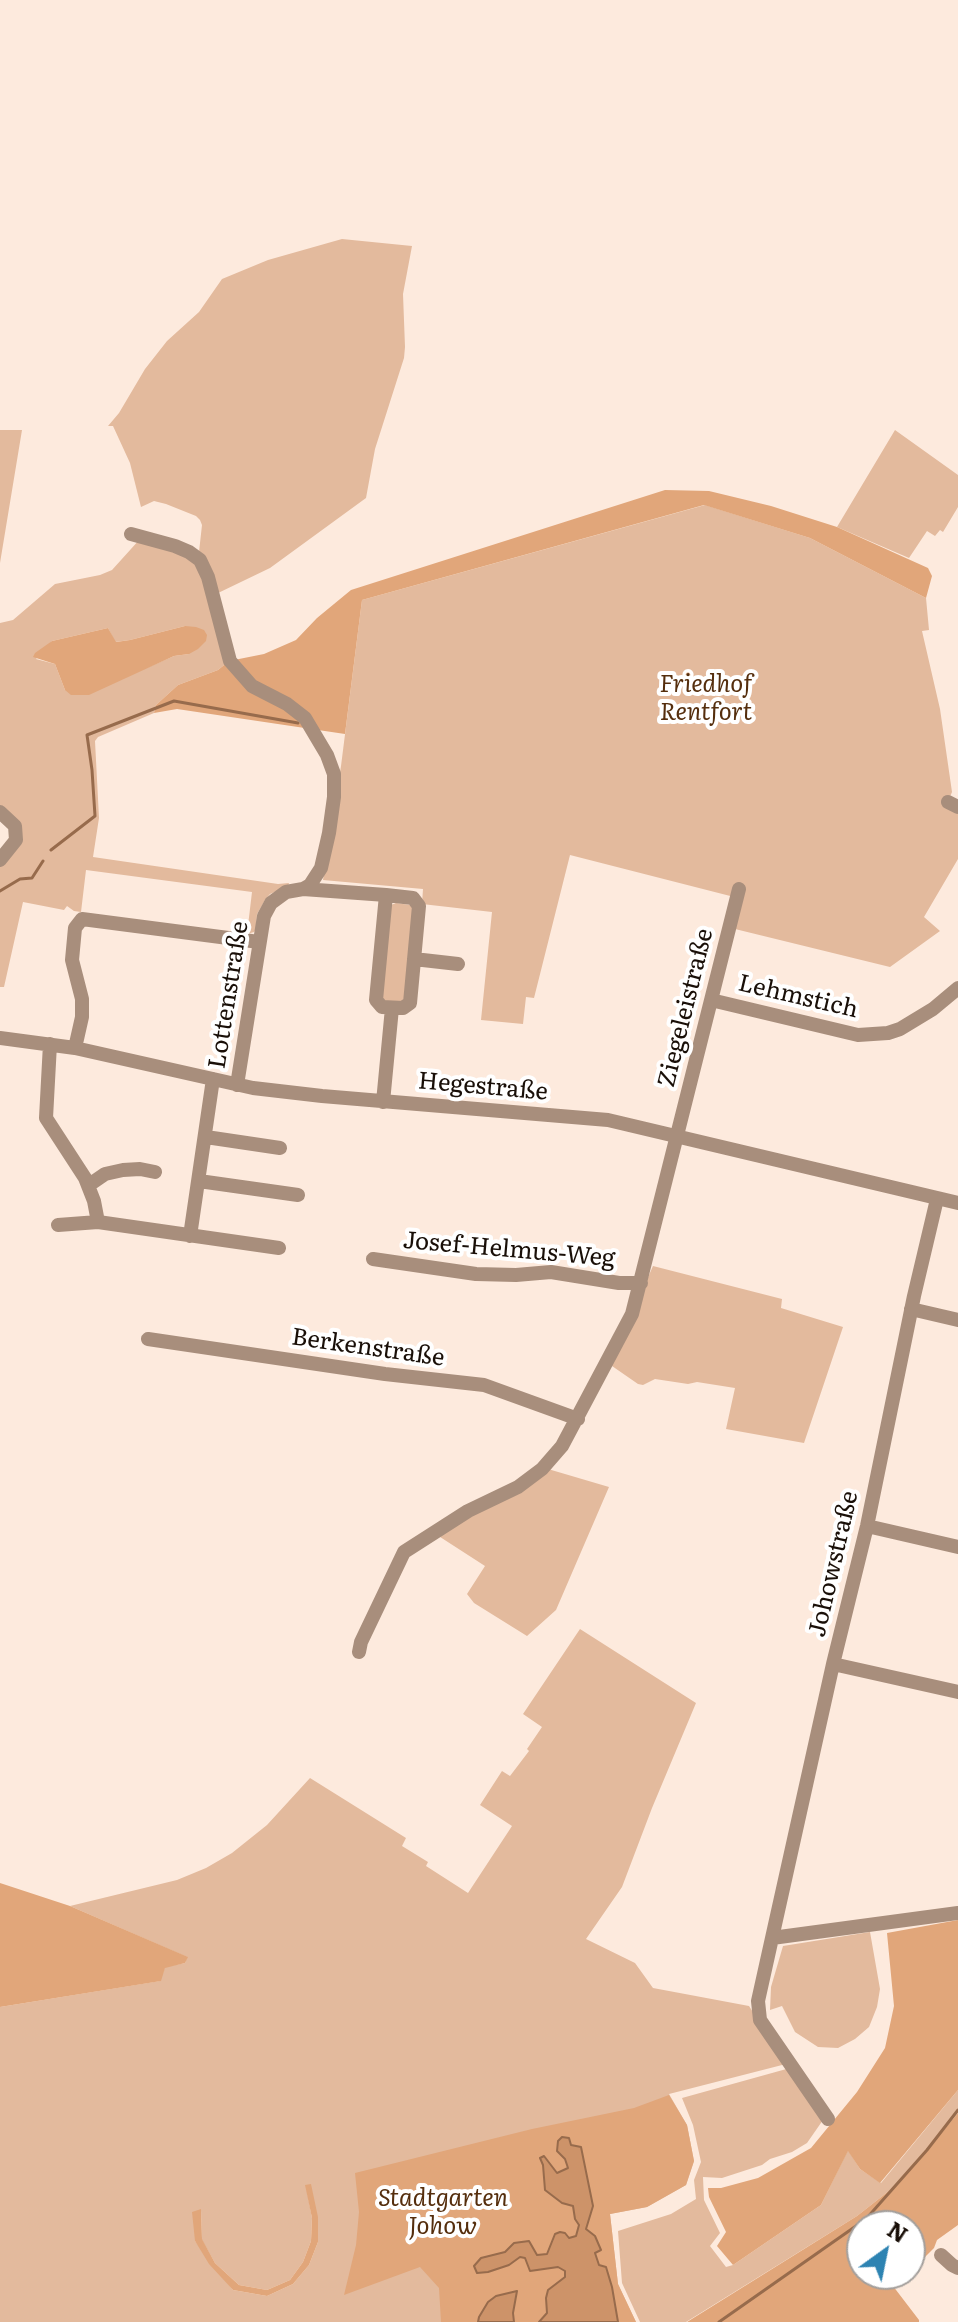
<!DOCTYPE html>
<html>
<head>
<meta charset="utf-8">
<style>
	body { margin:0 }
	#map { position:relative; width:958px; height:2322px; overflow:hidden; background:#fdeadd; font-family:Literata,serif }
	canvas { display:block }
	.north { position:absolute; left:846px; top:2210px; width:80px; height:80px; box-sizing:border-box; background:#fff; border:2px solid #a39f9c; border-radius:50%; rotate:33deg; font-size:22px; font-weight:700; line-height:32px; text-align:center; color:#190f08 }
	.north::after { content:''; display:block; margin:auto; width:28px; height:36px; background:#2d83b2; clip-path:polygon(50% 0,100% 100%,50% 72%,0 100%) }
</style>
</head>
<body>
<div id="map">
<canvas width="958" height="2322"></canvas>
<div class="north">N</div>
</div>
<script>
const g = document.querySelector('canvas').getContext('2d');
g.lineJoin = 'round';
function paint(path, color) { g.fillStyle = color; g.fill(path, 'evenodd'); }
const poly = rows => new Path2D(rows.map(r => 'M' + r).join(''));
function stroke(path, color, width, dash) { g.strokeStyle = color; g.lineWidth = width; g.lineCap = dash ? 'butt' : 'round'; g.setLineDash(dash || []); g.stroke(path); }
function write(font, color, halo, rows, align = 'center') {
  g.font = font + ' Literata,serif'; g.lineWidth = 8; g.setLineDash([]); g.textBaseline = 'middle'; g.strokeStyle = halo; g.fillStyle = color; for (const [text, x, y, turn = 0] of rows) {
    g.save(); g.translate(x, y); g.rotate((+turn || 0) * Math.PI / 180); g.textAlign = isNaN(turn) ? turn : align; if (halo) g.strokeText(text, 0, 0); g.fillText(text, 0, 0); g.restore();
  }
}
paint(poly([
	[342,239,412,246,403,294,405,347,404,358,375,449,366,498,270,568,216,594,199,552,202,525,200,520,196,516,166,504,154,501,141,507,130,463,113,426,108,426,119,413,145,369,167,341,199,312,222,279,268,260],
	[0,430,22,430,0,563],
	[895,430,958,475,958,507,943,532,940,530,935,536,927,531,909,558,837,527],
	[705,505,810,538,926,598,929,630,922,631,940,709,952,792,946,806,958,813,958,859,924,917,940,931,890,967,735,929,742,899,570,855,534,998,526,997,523,1024,481,1020,492,912,422,904,423,889,323,880,341,766,362,600],
	[140,539,185,554,202,571,229,661,218,670,178,685,156,705,154,713,98,737,95,741,99,818,93,857,278,884,289,883,288,886,270,894,265,900,257,914,256,930,254,932,247,934,252,892,86,870,81,912,74,911,67,906,64,910,23,902,4,987,0,987,0,864,21,840,0,807,0,623,13,620,55,584,100,575,112,570],
	[185,626,189,654,174,656,135,673,65,690,55,664,36,659,52,641,108,628,115,642,130,640],
	[396,903,410,905,413,908,404,1001,384,1002,380,993,391,905],
	[653,1266,782,1299,781,1308,843,1327,804,1443,726,1429,735,1388,697,1382,688,1384,655,1379,643,1385,638,1384,612,1366,611,1361],
	[548,1469,609,1487,556,1610,527,1636,474,1603,467,1594,485,1566,437,1535],
	[580,1629,696,1703,652,1808,622,1887,586,1939,635,1963,653,1988,749,2006,786,2064,669,2094,687,2125,694,2161,686,2185,647,2207,610,2214,618,2284,636,2322,0,2322,0,2007,160,1981,165,1967,185,1963,187,1957,70,1906,177,1880,206,1868,232,1853,267,1825,310,1778,406,1838,402,1846,428,1862,426,1866,468,1893,512,1826,480,1805,502,1771,510,1776,529,1751,527,1749,542,1727,523,1714],
	[306,2186,318,2242,309,2265,293,2284,267,2296,233,2290,195,2241,201,2210,202,2240,215,2263,239,2285,267,2290,290,2280,303,2262,311,2241,312,2218],
	[870,1932,880,1989,877,2007,869,2027,855,2039,838,2048,818,2047,795,2032,782,2006,770,2010,771,1987,783,1946],
	[790,2068,823,2120,807,2143,792,2152,770,2159,762,2165,722,2178,703,2177,704,2200,720,2233,710,2246,726,2267,733,2265,821,2205,848,2150,860,2169,881,2183,958,2090,958,2113,899,2183,857,2216,686,2322,640,2322,622,2283,618,2231,671,2214,696,2199,694,2180,701,2162,693,2125,682,2098]
]), '#e3ba9d');
paint(poly([
	[665,490,709,491,771,506,837,527,928,568,932,576,926,598,810,538,704,505,362,600,345,734,177,709,154,713,156,705,178,685,218,670,229,661,264,654,296,640,317,618,351,590],
	[185,626,196,627,204,630,207,635,206,641,198,649,189,654,174,656,89,695,71,695,65,690,55,664,33,657,35,653,52,641,108,628,116,642,130,640],
	[0,1883,70,1906,188,1957,185,1963,165,1968,161,1981,0,2007],
	[958,1920,958,2090,880,2183,860,2169,848,2151,821,2205,733,2265,717,2246,726,2232,709,2197,708,2188,721,2188,758,2178,811,2148,857,2092,885,2048,894,2006,887,1933],
	[669,2095,687,2125,694,2161,686,2185,647,2207,610,2214,618,2284,636,2322,441,2322,439,2288,420,2267,344,2295,356,2245,359,2212,355,2173,532,2129,634,2108],
	[958,2113,958,2225,937,2240,934,2248,910,2272,910,2226,862,2226,862,2274,907,2274,893,2286,919,2320,919,2322,687,2322,857,2216,899,2183],
	[311,2184,318,2217,318,2242,309,2265,293,2284,267,2296,233,2290,209,2264,195,2241,192,2212,201,2209,202,2239,215,2263,239,2285,267,2290,290,2280,303,2262,311,2241,312,2218,305,2185]
]), '#e1a67a');
const water = poly([
	[562,2137,569,2138,571,2145,581,2147,593,2206,586,2229,595,2236,601,2250,595,2253,599,2265,606,2267,612,2287,618,2322,539,2322,547,2313,546,2298,548,2290,565,2277,565,2271,558,2267,530,2271,525,2258,520,2257,509,2265,488,2272,477,2273,474,2266,481,2258,505,2252,514,2243,529,2241,537,2255,547,2254,555,2234,560,2232,565,2233,569,2238,576,2236,579,2225,575,2219,573,2206,562,2203,545,2190,543,2165,540,2158,544,2156,557,2173,568,2168,565,2159,557,2151,558,2141,562,2137],
	[517,2291,513,2313,514,2322,478,2322,479,2317,488,2302,496,2296,517,2291]
]);
paint(water, '#cd9369');
stroke(water, '#976b4c', 2);
stroke(poly([
	[51,850,95,816,92,770,87,735,174,701,298,723],
	[0,891,20,879,32,878,43,861],
	[719,2322,866,2219,927,2150,958,2110]
]), '#976b4c', 3);
stroke(poly([
	[131,534,175,546,189,552,200,560,208,577,230,661,252,686,287,704,305,718,327,755,334,774,334,797,329,833,321,868,310,885,303,889],
	[948,802,958,807],
	[0,812,15,826,16,840,0,860],
	[414,959,458,964],
	[711,1000,858,1035,888,1033,900,1029,933,1009,958,988],
	[0,1038,75,1048,253,1088,322,1096,608,1120,958,1203],
	[50,1044,46,1118,85,1178,94,1201,98,1222,279,1248],
	[75,1048,82,1017,82,999,72,960,75,928,82,919,259,942],
	[237,1085,264,916,271,903,286,892,303,889,386,895,413,898,419,906,410,1003,403,1008,382,1007,376,1000,386,895],
	[383,1102,392,1008],
	[206,1137,280,1148],
	[199,1181,298,1195],
	[89,1185,105,1174,123,1170,140,1169,155,1172],
	[937,1199,914,1296,867,1526,833,1664,772,1938,958,1913],
	[58,1225,98,1222],
	[190,1236,213,1079],
	[373,1259,476,1274,516,1275,551,1272,619,1283,641,1283],
	[911,1309,958,1320],
	[148,1339,385,1374,484,1385,578,1419],
	[867,1526,958,1547],
	[359,1652,361,1642,404,1552,468,1511,518,1487,542,1469,562,1446,632,1314,739,889],
	[833,1664,958,1692],
	[772,1938,758,2001,760,2020,828,2119],
	[941,2255,952,2265,958,2268]
]), '#a88e7c', 14);
write('italic 24px', '#552e0d', '#fff', [
	["Friedhof",706,685],
	["Rentfort",706,713],
	["Stadtgarten",443,2199],
	["Johow",443,2227]
]);
write('24px', '#190f08', '#fff', [
	["Lottenstraße",229,995,-81],
	["Lehmstich",798,997,13],
	["Ziegeleistraße",686,1008,-76],
	["Hegestraße",483,1087,5],
	["Josef-Helmus-Weg",509,1250,5],
	["Berkenstraße",368,1348,8],
	["Johowstraße",834,1564,-77]
]);
</script>
</body>
</html>
